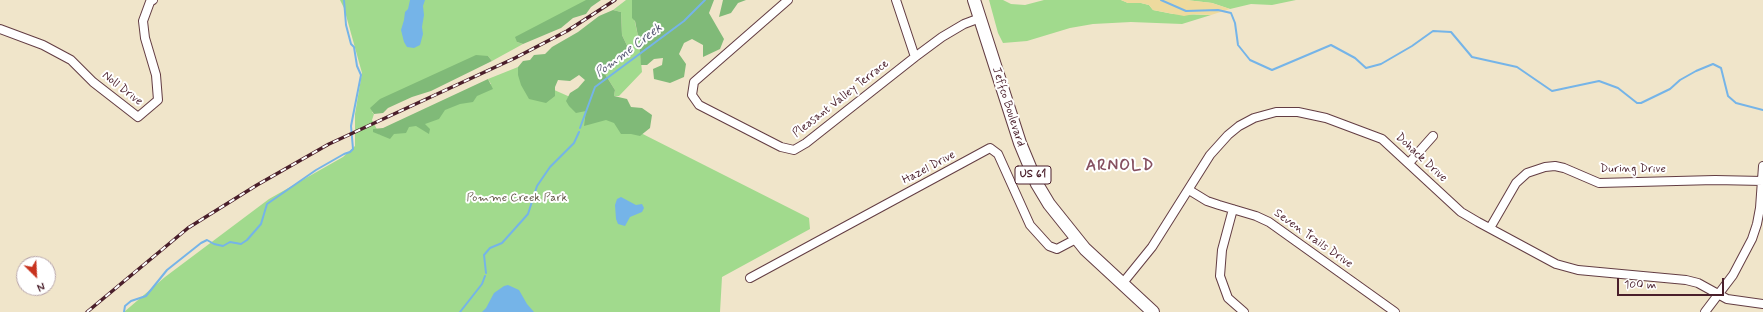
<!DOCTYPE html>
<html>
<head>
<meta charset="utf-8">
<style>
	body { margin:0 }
	#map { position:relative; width:1763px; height:312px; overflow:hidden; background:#f0e5ca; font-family:Mynerve,sans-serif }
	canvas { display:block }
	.north { position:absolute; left:16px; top:256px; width:40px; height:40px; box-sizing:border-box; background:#fff; border:1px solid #b7a5aa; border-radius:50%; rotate:156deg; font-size:11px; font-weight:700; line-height:16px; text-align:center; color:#4a1f2b }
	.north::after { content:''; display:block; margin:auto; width:14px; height:18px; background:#c8321e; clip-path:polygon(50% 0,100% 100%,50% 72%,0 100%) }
	.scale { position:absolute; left:1617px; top:278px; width:107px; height:18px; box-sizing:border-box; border:2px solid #4a1f2b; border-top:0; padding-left:5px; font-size:12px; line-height:14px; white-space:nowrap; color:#4a1f2b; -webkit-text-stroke:3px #fff; paint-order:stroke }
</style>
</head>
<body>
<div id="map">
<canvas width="1763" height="312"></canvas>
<div class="north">N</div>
<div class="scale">100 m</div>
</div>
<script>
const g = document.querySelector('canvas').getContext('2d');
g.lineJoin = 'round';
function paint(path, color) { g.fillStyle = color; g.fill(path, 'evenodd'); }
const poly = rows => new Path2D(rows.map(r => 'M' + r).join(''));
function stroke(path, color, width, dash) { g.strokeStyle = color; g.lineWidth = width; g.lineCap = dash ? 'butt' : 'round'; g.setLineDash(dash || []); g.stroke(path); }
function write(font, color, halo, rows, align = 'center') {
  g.font = font + ' Mynerve,sans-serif'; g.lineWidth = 4; g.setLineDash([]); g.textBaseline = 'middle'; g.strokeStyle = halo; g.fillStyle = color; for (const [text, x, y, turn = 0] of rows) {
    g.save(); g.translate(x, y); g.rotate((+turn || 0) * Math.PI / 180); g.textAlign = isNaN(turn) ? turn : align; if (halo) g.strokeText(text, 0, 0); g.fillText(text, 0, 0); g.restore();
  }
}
paint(poly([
	[340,0,593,0,517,42,523,44,492,61,488,56,372,112,374,114,372,120,380,135,491,84,488,79,518,67,518,74,586,104,619,122,809,218,810,229,722,277,720,312,124,312,165,277,269,199,343,157,355,146,355,114,362,73,344,8],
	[626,0,632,0,632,8,639,41,642,72,619,96,614,96,615,90,605,74,616,62,631,54,622,35,621,12,613,10],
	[989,0,1003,0,1011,4,1025,5,1044,0,1121,0,1128,3,1141,3,1149,5,1153,10,1173,14,1211,15,1182,24,1131,22,1093,24,1070,28,1027,41,1003,43,998,33],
	[1186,0,1318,0,1296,0,1272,5,1251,4,1230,9,1212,3]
]), '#a1da8d');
paint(poly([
	[586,0,601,0,591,7,586,14,573,18,561,28,523,44,517,42,515,37],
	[632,0,714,0,709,13,724,39,720,49,703,57,703,45,692,39,684,43,679,54,686,64,684,77,670,83,654,79,653,69,662,65,663,58,654,59,647,65,641,65,639,41,635,21,632,18],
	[723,0,746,0,738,3,731,13,719,17],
	[613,10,621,12,622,35,631,54,616,62,605,74,615,90,614,96,627,99,631,107,642,108,652,115,650,128,640,136,631,134,621,134,614,123,606,120,584,126,586,111,576,113,569,106,566,101,570,93,578,88,585,80,579,75,570,81,558,80,555,87,555,96,546,103,529,99,521,85,518,75,518,67,523,61,530,60,534,55,545,54,552,47,578,32,599,16],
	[476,55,488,56,492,61,431,91,412,97,388,108,383,113,374,114,370,108,380,99],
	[488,79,493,89,477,96,473,102,460,104,445,110,439,119,425,124,430,129,429,134,416,126,409,127,406,133,394,134,390,139,373,132,373,129,383,128]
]), '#80ba78');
paint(poly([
	[1121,0,1186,0,1212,3,1230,9,1211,15,1194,14,1184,16,1153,10,1149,5,1141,3,1128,3]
]), '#eeda9e');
paint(poly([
	[410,0,425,0,423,6,424,15,422,27,423,34,420,45,414,48,407,47,404,42,401,30,404,20,405,12,408,9],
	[621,197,636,205,642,204,644,208,642,212,630,217,625,226,618,224,616,219,615,205,617,199],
	[508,285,519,290,527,304,534,312,482,312,486,308,494,293,504,286]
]), '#75b4e8');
stroke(poly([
	[1161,0,1186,11,1218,10,1231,13,1235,23,1238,45,1250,60,1272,70,1331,45,1355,58,1366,68,1381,64,1412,46,1433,31,1451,32,1472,57,1517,67,1552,91,1599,81,1618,88,1637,103,1641,103,1670,89,1680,80,1696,71,1713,64,1721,68,1728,96,1736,103,1763,110],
	[580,128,595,87,684,21,705,0],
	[486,273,484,255,490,248,502,243,528,214,537,186,550,167,574,143,579,132],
	[124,312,125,306,131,301,146,296,167,270,201,243,207,240,214,244,223,246,230,242,241,244,247,240,261,224,267,204,316,170,344,154,350,152,353,149,351,126,361,75,357,66,354,47,351,44,346,25,344,0],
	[460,312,482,284,485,276]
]), '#75b4e8', 2);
const street = poly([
	[788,0,694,82,692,95,699,105,781,147,794,150,806,143,915,57,896,0],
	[0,29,43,45,71,60,93,82,138,117,158,100,156,75,145,38,143,21,150,2,153,0],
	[915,57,942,37,964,24,980,18],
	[1409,163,1433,136],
	[1189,190,1207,201,1219,205,1256,216,1269,222,1395,312],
	[1233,209,1222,250,1220,276,1228,298,1244,312],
	[1490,228,1516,183,1527,173,1545,167,1555,166,1564,168,1599,183,1715,180,1763,181],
	[750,278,990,148,998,154,1030,225,1049,246,1057,249,1076,239],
	[1122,284,1152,247,1210,155,1228,135,1239,126,1254,118,1276,112,1298,112,1326,118,1382,139,1461,212,1478,222,1556,264,1578,270,1686,280,1698,283,1727,299,1763,304],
	[1705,312,1733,275,1752,239,1757,224,1760,208,1763,166]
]);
const primary = poly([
	[974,0,1020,143,1037,184,1049,204,1085,249,1153,312]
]);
stroke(street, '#633d43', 10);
stroke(primary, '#633d43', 14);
stroke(street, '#fff', 8);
stroke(primary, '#fff', 12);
const rail = poly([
	[87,312,188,228,257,185,329,144,515,58,567,31,615,0]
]);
stroke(rail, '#4a1f2b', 3.5);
stroke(rail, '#fff', 2, [6]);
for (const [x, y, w] of [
	[1033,175,36]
]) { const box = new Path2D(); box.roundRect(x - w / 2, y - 9, w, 18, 3); g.fillStyle = '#fff'; g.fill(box); stroke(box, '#4a1f2b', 1); }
write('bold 11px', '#4a1f2b', null, [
	["US 61",1033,175]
]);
write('12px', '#4a1f2b', '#fff', [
	["Noll Drive",122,89,38],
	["Pleasant Valley Terrace",841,99,-38],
	["Jeffco Boulevard",1008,107,72],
	["Dohack Drive",1421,158,43],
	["Hazel Drive",929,168,-28],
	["During Drive",1633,169],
	["Seven Trails Drive",1313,239,35]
]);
write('12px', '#645748', '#fff', [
	["Pomme Creek Park",517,198]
]);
write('italic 13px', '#5b5b77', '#fff', [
	["Pomme Creek",629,51,-37]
]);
g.letterSpacing = '1px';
write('bold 16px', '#865060', '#fff', [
	["ARNOLD",1120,167]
]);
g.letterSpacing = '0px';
</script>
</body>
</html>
